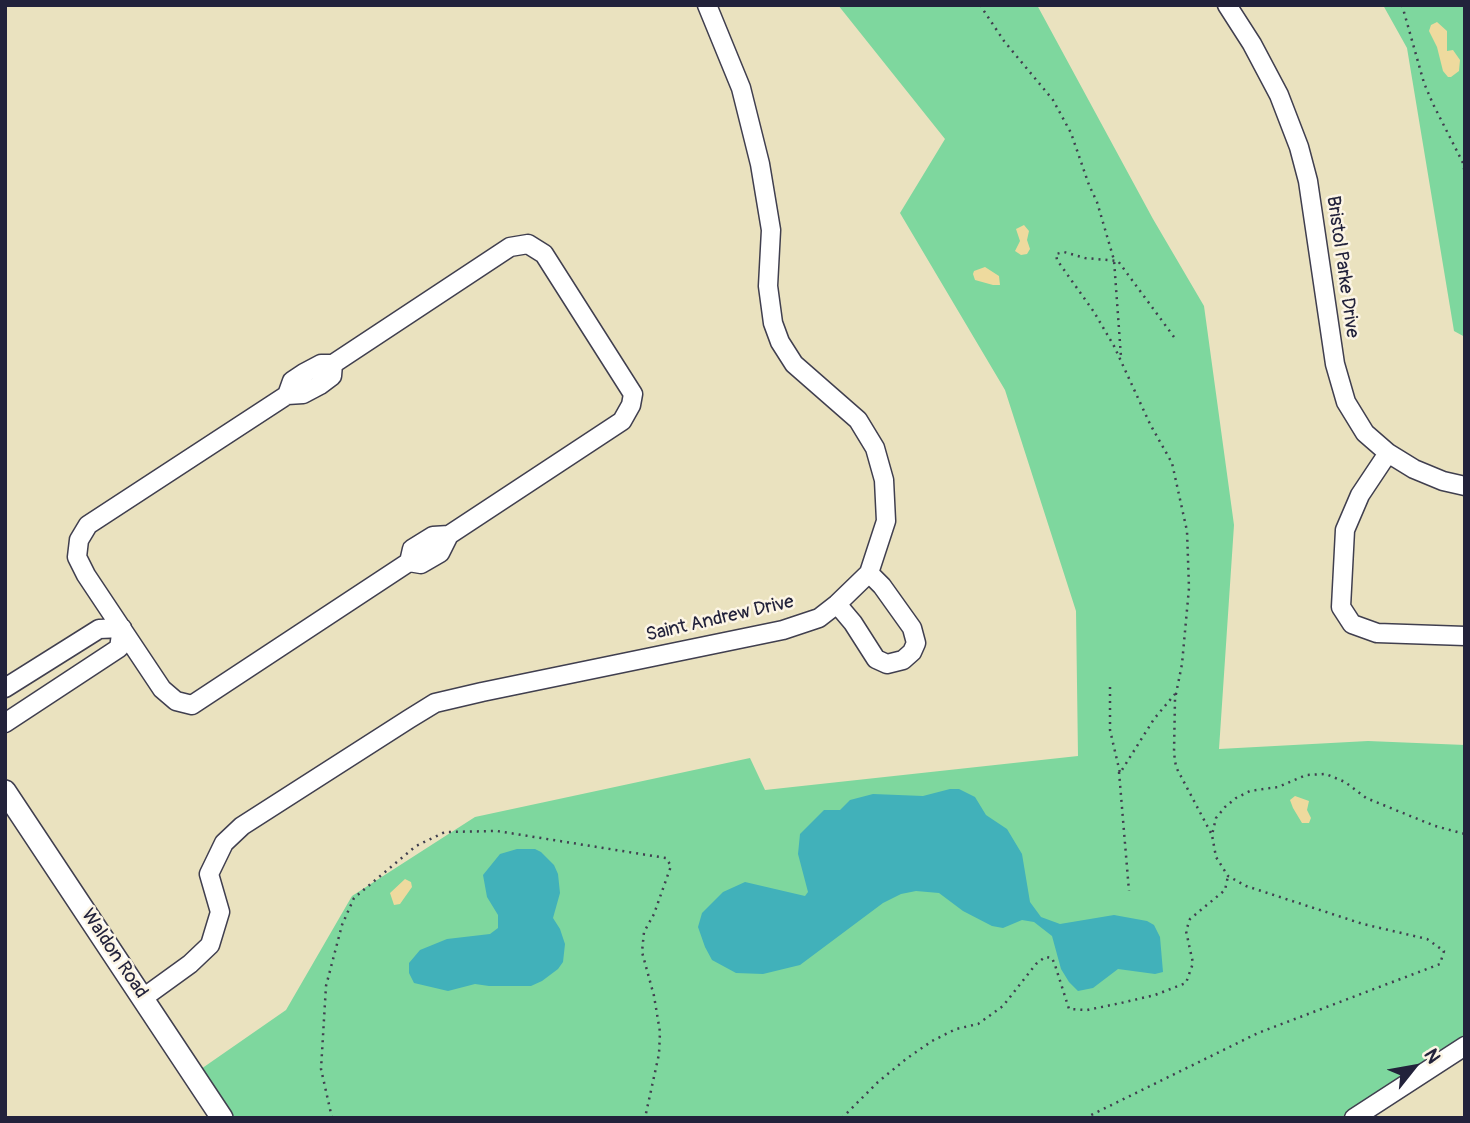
<!DOCTYPE html>
<html>
<head>
<meta charset="utf-8">
<style>
	body { margin:0 }
	#map { position:relative; width:1470px; height:1123px; overflow:hidden; background:#eae2bf; font-family:Pangolin,sans-serif }
	canvas { display:block }
	.frame { position:absolute; inset:0; border:7px solid #22223b; pointer-events:none }
	.north { position:absolute; left:1379px; top:1032px; width:70px; height:70px; -webkit-text-stroke:5px #fcf5e5; paint-order:stroke; rotate:59deg; font-size:19px; font-weight:700; line-height:28px; text-align:center; color:#22223b }
	.north::after { content:''; display:block; margin:auto; width:24px; height:32px; background:#22223b; clip-path:polygon(50% 0,100% 100%,50% 72%,0 100%) }
</style>
</head>
<body>
<div id="map">
<canvas width="1470" height="1123"></canvas>
<div class="frame"></div>
<div class="north">N</div>
</div>
<script>
const g = document.querySelector('canvas').getContext('2d');
g.lineJoin = 'round';
function paint(path, color) { g.fillStyle = color; g.fill(path, 'evenodd'); }
const poly = rows => new Path2D(rows.map(r => 'M' + r).join(''));
function stroke(path, color, width, dash) { g.strokeStyle = color; g.lineWidth = width; g.lineCap = dash ? 'butt' : 'round'; g.setLineDash(dash || []); g.stroke(path); }
function write(font, color, halo, rows, align = 'center') {
  g.font = font + ' Pangolin,sans-serif'; g.lineWidth = 5; g.setLineDash([]); g.textBaseline = 'middle'; g.strokeStyle = halo; g.fillStyle = color; for (const [text, x, y, turn = 0] of rows) {
    g.save(); g.translate(x, y); g.rotate((+turn || 0) * Math.PI / 180); g.textAlign = isNaN(turn) ? turn : align; if (halo) g.strokeText(text, 0, 0); g.fillText(text, 0, 0); g.restore();
  }
}
paint(poly([
	[838,5,1037,5,1153,219,1204,306,1234,525,1219,749,1368,741,1465,745,1465,1037,1340,1118,233,1118,201,1069,286,1010,352,896,475,817,750,758,765,790,1078,756,1076,611,1005,390,900,213,945,139],
	[1383,5,1465,5,1465,337,1454,331,1407,48]
]), '#7ed79e');
paint(poly([
	[1437,22,1447,31,1447,51,1453,50,1460,60,1459,71,1451,77,1448,77,1443,71,1437,47,1429,31,1431,25],
	[1024,225,1029,231,1027,240,1030,249,1027,254,1021,255,1015,251,1020,241,1016,229],
	[985,267,999,276,1000,285,993,285,975,280,973,274,974,271],
	[1295,796,1309,801,1307,810,1311,818,1309,823,1302,823,1293,808,1290,800],
	[405,879,411,882,412,887,400,904,394,905,390,893]
]), '#eeda9e');
paint(poly([
	[950,789,959,789,975,797,986,815,1007,829,1022,854,1030,902,1041,917,1060,924,1114,915,1147,921,1154,925,1160,937,1163,972,1155,974,1118,969,1093,988,1078,991,1069,982,1061,969,1052,936,1034,922,1022,920,1003,928,992,926,963,911,939,893,916,891,901,894,883,903,800,965,763,974,736,973,712,960,705,947,698,927,702,913,723,892,745,882,805,896,808,892,798,854,800,834,824,810,840,810,850,800,873,794,923,796],
	[517,849,535,849,541,852,554,865,558,874,560,893,553,918,560,929,565,944,563,962,558,969,542,981,531,986,489,986,475,984,448,991,414,983,409,973,409,963,420,950,447,939,490,934,498,928,498,915,487,897,483,875,500,854]
]), '#41b1ba');
const minor = poly([
	[1227,5,1252,44,1279,95,1299,147,1308,181,1335,364,1346,402,1365,433,1388,453,1414,469,1443,481,1465,486],
	[333,364,332,376,320,385,303,394,287,395,292,381,304,373,321,364,333,364,510,247,528,244,544,254,633,394,631,405,622,421,449,535],
	[287,395,88,525,79,540,77,557,86,575,162,689,176,701,192,705,409,562,421,564,440,553,449,535,433,536,412,549,409,562],
	[1388,453,1360,495,1345,530,1341,607,1352,624,1377,633,1465,636],
	[837,604,853,623,876,659,887,664,903,660,912,652,916,643,912,628,882,586,869,573],
	[5,688,99,629,122,628,119,648,5,723],
	[143,998,190,964,210,945,220,912,209,874,224,843,242,826,409,719,435,703,482,692,783,630,819,618,837,604,869,573,886,521,884,480,875,448,858,420,794,364,780,342,773,323,768,286,771,230,760,164,741,88,707,5],
	[1354,1118,1465,1046]
]);
const tertiary = poly([
	[5,791,222,1118]
]);
stroke(minor, '#403f4f', 21);
stroke(tertiary, '#403f4f', 24);
stroke(poly([
	[980,5,1004,41,1053,100,1071,133,1089,185,1097,202,1114,260,1121,357],
	[1402,5,1424,83,1433,104,1463,163,1465,174],
	[1465,241,1465,274],
	[1174,337,1118,261,1085,258,1064,252,1056,254,1057,260,1094,312,1114,346,1150,424,1172,463,1187,531,1189,588,1182,664,1175,699,1174,753,1176,767,1212,835],
	[1110,687,1110,730,1120,773,1154,719,1175,694],
	[1119,772,1129,891],
	[332,1118,321,1069,326,986,342,925,354,898,416,846,445,832,497,831,666,858,671,866,654,914,644,932,642,952,654,996,660,1032,659,1054,645,1118],
	[842,1118,878,1082,906,1059,932,1041,956,1029,978,1024,1003,1006,1036,964,1045,957,1052,958,1055,965,1069,1009,1087,1010,1121,1003,1155,995,1186,983,1193,963,1186,931,1190,919,1225,890,1228,876],
	[1085,1118,1258,1033,1440,964,1444,951,1427,939,1363,924,1246,886,1228,876,1216,857,1212,835,1216,818,1225,807,1236,798,1250,791,1278,787,1306,775,1326,774,1345,782,1366,798,1435,826,1465,834]
]), '#403f4f', 2.5, [2, 5]);
stroke(minor, '#fff', 18);
stroke(tertiary, '#fff', 21);
write('19px', '#22223b', '#fcf5e5', [
	["Bristol Parke Drive",1342,267,82],
	["Saint Andrew Drive",720,619,-13],
	["Waldon Road",114,954,56]
]);
</script>
</body>
</html>
